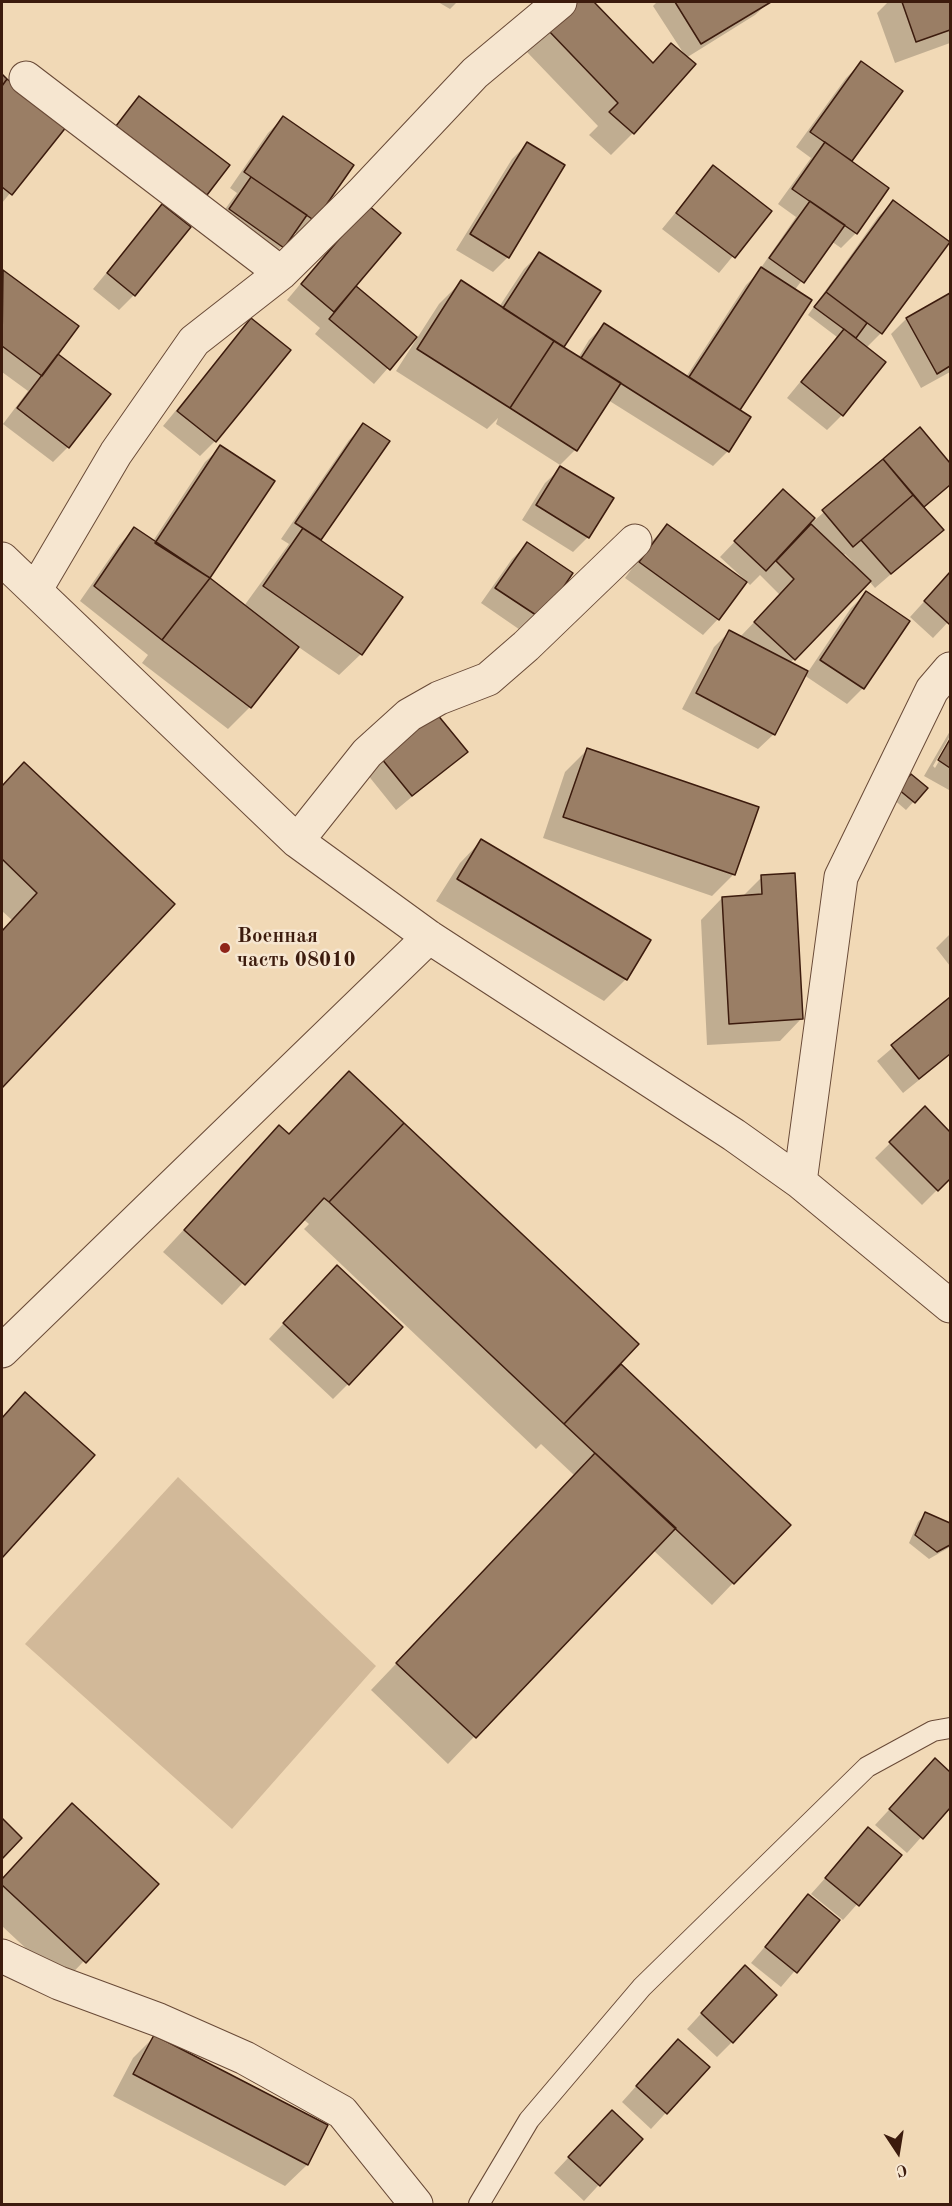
<!DOCTYPE html>
<html>
<head>
<meta charset="utf-8">
<style>
	body { margin:0 }
	#map { position:relative; width:952px; height:2206px; overflow:hidden; background:#f1d9b6; font-family:"Old Standard TT",serif }
	canvas { display:block }
	.frame { position:absolute; inset:0; border:3px solid #3c1b0d; pointer-events:none }
	.north { position:absolute; left:868px; top:2122px; width:60px; height:60px; -webkit-text-stroke:4px #f6e6d0; paint-order:stroke; rotate:168deg; font-size:16px; font-weight:700; line-height:24px; text-align:center; color:#3c1b0d }
	.north::after { content:''; display:block; margin:auto; width:21px; height:27px; background:#3c1b0d; clip-path:polygon(50% 0,100% 100%,50% 72%,0 100%) }
</style>
</head>
<body>
<div id="map">
<canvas width="952" height="2206"></canvas>
<div class="frame"></div>
<div class="north">С</div>
</div>
<script>
const g = document.querySelector('canvas').getContext('2d');
g.lineJoin = 'round';
function paint(path, color) { g.fillStyle = color; g.fill(path, 'evenodd'); }
const poly = rows => new Path2D(rows.map(r => 'M' + r).join(''));
function stroke(path, color, width, dash) { g.strokeStyle = color; g.lineWidth = width; g.lineCap = dash ? 'butt' : 'round'; g.setLineDash(dash || []); g.stroke(path); }
function write(font, color, halo, rows, align = 'center') {
  g.font = font + ' "Old Standard TT",serif'; g.lineWidth = 5; g.setLineDash([]); g.textBaseline = 'middle'; g.strokeStyle = halo; g.fillStyle = color; for (const [text, x, y, turn = 0] of rows) {
    g.save(); g.translate(x, y); g.rotate((+turn || 0) * Math.PI / 180); g.textAlign = isNaN(turn) ? turn : align; if (halo) g.strokeText(text, 0, 0); g.fillText(text, 0, 0); g.restore();
  }
}
paint(poly([
	[178,1477,376,1666,232,1829,25,1644]
]), '#d2b999');
paint(poly([
	[438,2,457,2,450,9],
	[578,2,591,2,652,64,684,54,653,6,657,2,769,2,755,15,686,58,633,133,611,155,589,135,598,126,527,52],
	[888,2,950,2,950,43,895,63,877,13],
	[861,63,900,91,849,161,856,233,841,248,831,241,794,291,738,410,728,451,713,466,608,400,575,450,560,465,496,424,498,418,487,429,396,371,439,304,461,282,499,307,524,269,539,254,598,292,562,348,578,358,589,340,604,325,686,377,746,285,756,275,796,217,778,204,811,158,796,147,846,78],
	[2,76,65,126,2,203],
	[139,98,206,194,191,209,102,142],
	[283,118,314,221,299,236,294,232,268,262,214,224,237,193,230,188,268,133],
	[527,144,508,257,493,272,456,250,512,159],
	[713,167,770,211,719,273,662,229],
	[893,202,881,333,866,348,842,415,827,430,787,398,837,337,808,315,878,217],
	[162,206,134,295,119,310,93,289],
	[352,222,354,287,415,337,374,384,315,334,320,328,287,300],
	[3,272,56,354,68,447,53,462,3,424,28,391,2,372],
	[950,294,950,372,921,388,891,334,906,319],
	[251,320,215,441,200,456,163,426],
	[364,425,319,541,361,654,339,675,297,646,250,707,228,729,142,663,148,655,80,601,119,545,134,529,153,541,205,462,221,447,208,579,244,606,289,544,281,539,349,440],
	[919,429,950,465,950,484,923,508,942,530,875,588,869,581,790,663,808,672,851,608,866,593,908,621,863,688,847,704,804,675,774,734,758,749,682,709,714,647,729,632,740,637,780,595,760,575,750,585,746,581,718,619,703,635,625,578,652,541,667,526,743,581,745,580,720,557,783,491,815,520],
	[845,554,852,561,850,563,843,556],
	[561,468,588,537,573,552,522,520,545,483],
	[527,544,541,618,526,634,481,603,512,559],
	[950,573,950,620,933,638,910,617],
	[950,731,950,736,933,766,935,768,950,742,949,790,924,776],
	[587,750,734,874,712,896,543,838,565,772],
	[466,752,396,810,363,769,378,754],
	[24,764,173,904,2,1085,2,931,12,920,2,911,2,787],
	[904,784,926,788,906,810,892,798],
	[481,841,649,941,626,979,604,1001,436,901,460,863],
	[762,877,801,1019,780,1041,707,1045,701,920,722,898,742,897],
	[950,934,950,966,936,948],
	[950,999,950,1055,903,1093,877,1061],
	[925,1109,950,1134,950,1177,922,1205,875,1158],
	[279,1127,605,1382,733,1583,712,1605,653,1550,448,1764,371,1690,575,1476,541,1444,536,1449,304,1229,309,1224,303,1219,222,1305,163,1252],
	[322,1282,348,1384,333,1399,269,1339],
	[25,1394,93,1455,2,1556,2,1417],
	[925,1514,950,1525,950,1547,929,1559,909,1543,918,1522],
	[935,1760,950,1774,950,1805,907,1853,875,1825],
	[2,1820,20,1838,2,1857],
	[51,1827,157,1884,63,1983,2,1926,2,1879],
	[869,1829,900,1856,843,1920,811,1894],
	[808,1896,838,1920,781,1987,751,1963],
	[729,1983,732,2042,717,2057,687,2029],
	[154,2037,326,2126,307,2165,285,2186,113,2096,133,2058],
	[663,2056,708,2067,651,2129,622,2102],
	[597,2127,641,2139,584,2201,554,2173]
]), '#0003');
const building = poly([
	[576,2,594,2,653,63,671,43,696,64,634,134,609,112,618,103,547,29,576,2],
	[675,2,771,2,701,44,675,2],
	[902,2,950,2,950,30,916,42,902,2],
	[861,61,903,91,852,161,810,132,861,61],
	[2,74,7,79,2,86,2,74],
	[7,79,67,126,12,195,2,187,2,86,7,79],
	[139,96,230,165,207,195,116,126,139,96],
	[283,116,354,165,315,221,244,172,283,116],
	[527,142,565,165,509,258,470,234,527,142],
	[825,142,889,188,857,234,792,189,825,142],
	[713,165,772,211,735,258,676,213,713,165],
	[251,177,307,215,284,248,229,209,251,177],
	[893,200,950,242,882,334,826,292,893,200],
	[810,201,845,225,804,283,769,258,810,201],
	[162,204,191,227,135,296,107,273,162,204],
	[368,205,401,233,334,312,301,284,368,205],
	[539,252,601,291,564,347,503,308,539,252],
	[761,267,812,300,740,410,689,377,761,267],
	[3,270,79,326,42,376,2,346,3,270],
	[461,280,554,341,510,408,417,349,461,280],
	[356,286,417,337,390,370,329,319,356,286],
	[826,292,867,323,856,338,814,307,826,292],
	[950,293,950,366,937,374,906,318,950,293],
	[251,318,291,350,216,442,177,411,251,318],
	[604,323,751,417,729,452,581,358,604,323],
	[844,329,886,362,843,416,801,382,844,329],
	[554,341,621,383,577,451,510,408,554,341],
	[58,354,111,394,69,448,17,408,58,354],
	[363,423,390,441,321,540,295,523,363,423],
	[920,427,950,463,950,485,924,507,883,459,920,427],
	[220,445,275,481,210,578,155,543,220,445],
	[883,459,913,495,853,547,822,510,883,459],
	[560,466,614,498,589,538,536,505,560,466],
	[783,489,815,518,766,571,734,541,783,489],
	[913,495,944,530,891,574,861,540,913,495],
	[667,524,747,582,719,620,639,562,667,524],
	[811,524,871,581,795,660,754,622,794,579,776,561,811,524],
	[134,527,210,578,162,640,94,586,134,527],
	[303,528,403,597,362,655,263,586,303,528],
	[527,542,573,573,542,619,495,588,527,542],
	[950,572,950,623,949,624,924,601,950,572],
	[210,578,299,647,251,708,162,640,210,578],
	[866,591,910,621,864,689,820,660,866,591],
	[729,630,808,671,775,735,696,693,729,630],
	[432,708,468,752,412,796,377,753,432,708],
	[950,739,950,768,938,760,950,739],
	[587,748,759,807,735,875,563,817,587,748],
	[24,762,175,904,2,1088,2,931,37,893,2,859,2,786,24,762],
	[911,774,928,788,915,803,898,789,911,774],
	[481,839,651,940,627,980,457,879,481,839],
	[795,873,803,1019,729,1024,722,897,762,894,761,875,795,873],
	[950,997,950,1054,919,1079,891,1045,950,997],
	[349,1071,404,1123,329,1202,324,1198,245,1285,184,1230,279,1125,289,1134,349,1071],
	[925,1106,950,1132,950,1179,938,1191,889,1142,925,1106],
	[404,1123,639,1344,564,1424,329,1202,404,1123],
	[337,1265,403,1327,349,1385,283,1323,337,1265],
	[621,1364,791,1525,734,1584,564,1424,621,1364],
	[25,1392,95,1455,2,1558,2,1418,25,1392],
	[595,1453,676,1528,476,1738,396,1663,595,1453],
	[925,1512,950,1523,950,1545,937,1552,915,1535,925,1512],
	[935,1758,950,1772,950,1808,923,1839,889,1809,935,1758],
	[72,1803,159,1884,86,1963,2,1885,2,1879,72,1803],
	[2,1818,22,1838,2,1859,2,1818],
	[868,1827,902,1855,859,1906,825,1878,868,1827],
	[808,1894,840,1920,797,1973,765,1947,808,1894],
	[745,1965,777,1995,733,2043,701,2013,745,1965],
	[154,2035,328,2125,308,2165,133,2074,154,2035],
	[678,2039,710,2067,667,2114,636,2086,678,2039],
	[612,2110,643,2139,600,2186,568,2157,612,2110]
]);
paint(building, '#9a7e65');
stroke(building, '#3c1b0d', 1.5);
const lane = poly([
	[479,2204,529,2120,642,1987,867,1767,933,1731,950,1728]
]);
const street = poly([
	[26,78,281,273],
	[2,559,297,841,429,937,734,1135,800,1182,950,1306],
	[36,589,116,453,194,341,281,273,361,194,475,73,560,2],
	[297,841,367,753,409,715,439,698,488,679,526,646,635,541],
	[800,1182,841,877,932,690,950,669],
	[2,1351,429,937],
	[2,1956,59,1983,159,2020,245,2058,342,2112,416,2204]
]);
stroke(lane, '#694a37', 22);
stroke(street, '#694a37', 35);
stroke(lane, '#f6e6d0', 20);
stroke(street, '#f6e6d0', 33);
for (const [x, y, r, color] of [
	[225,948,6,"#8f2418"]
]) { const dot = new Path2D(); dot.arc(x, y, r, 0, 2 * Math.PI); g.fillStyle = color; g.fill(dot); stroke(dot, '#f6e6d0', 2); }
write('bold 21px', '#3c1b0d', '#f6e6d0', [
	["Военная",237,936],
	["часть 08010",237,960]
], 'left');
</script>
</body>
</html>
